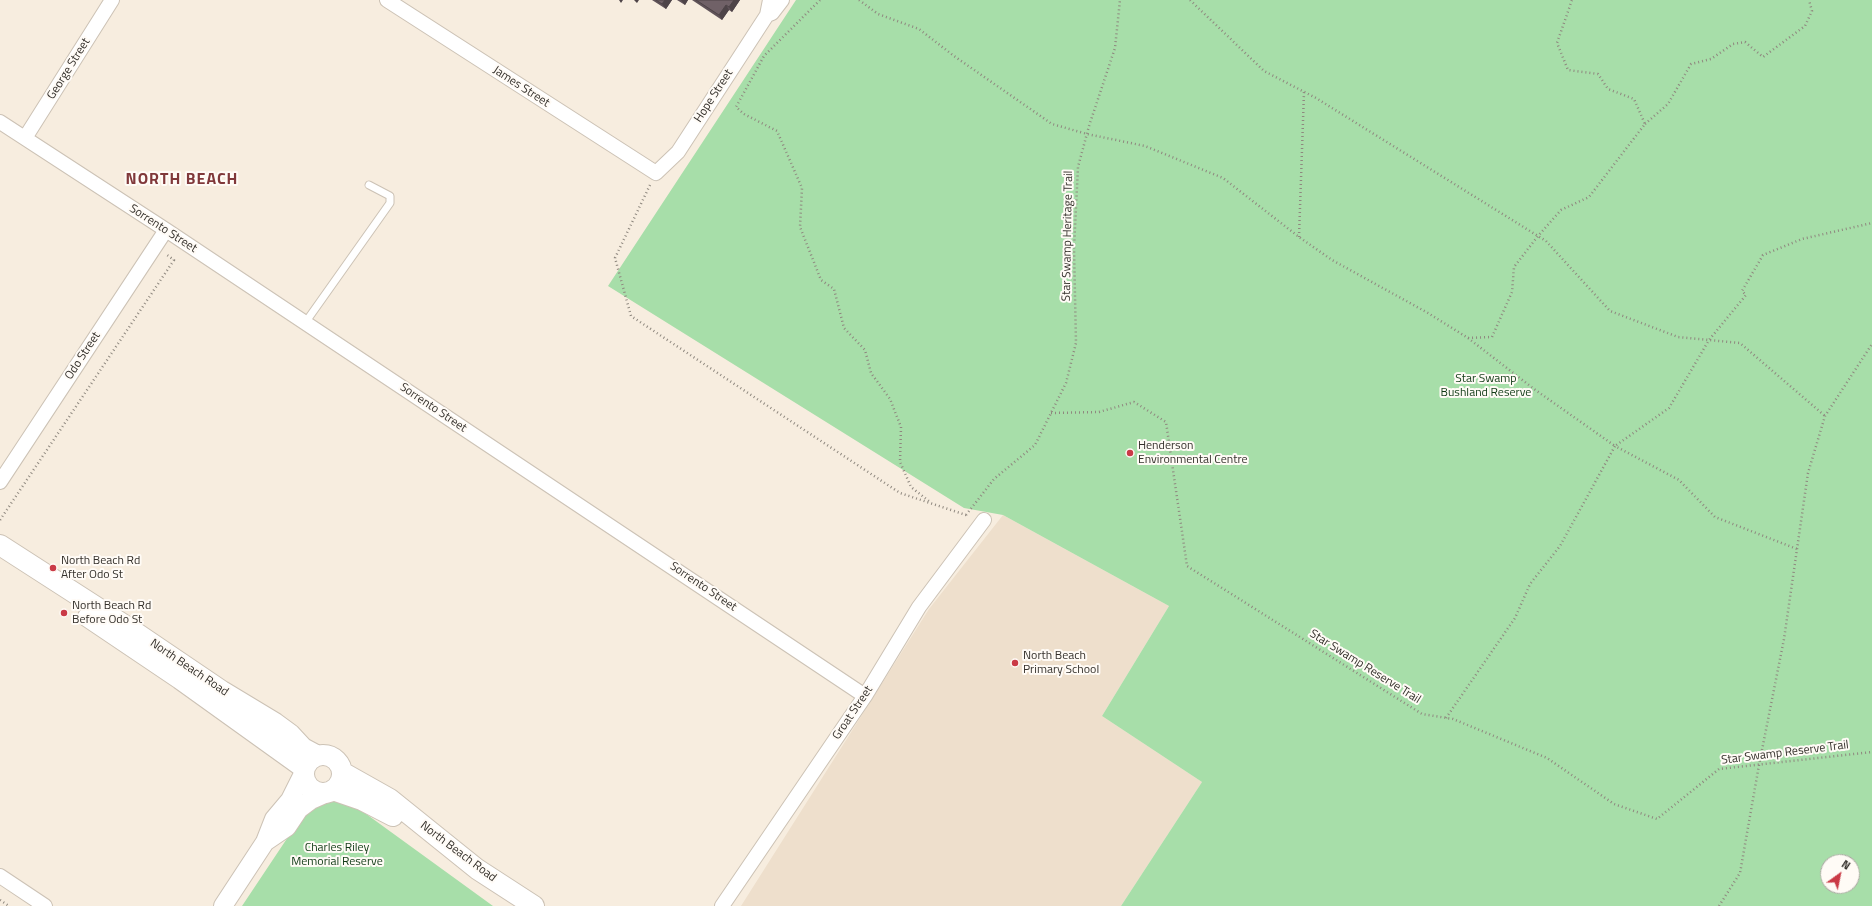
<!DOCTYPE html>
<html>
<head>
<meta charset="utf-8">
<style>
	body { margin:0 }
	#map { position:relative; width:1872px; height:906px; overflow:hidden; background:#f7eddf; font-family:"Titillium Web",sans-serif }
	canvas { display:block }
	.north { position:absolute; left:1820px; top:854px; width:40px; height:40px; box-sizing:border-box; background:#fffbf6; border:1px solid #aeaaa5; border-radius:50%; rotate:33deg; font-size:11px; font-weight:700; line-height:16px; text-align:center; color:#35312c }
	.north::after { content:''; display:block; margin:auto; width:14px; height:18px; background:#ca3a46; clip-path:polygon(50% 0,100% 100%,50% 72%,0 100%) }
</style>
</head>
<body>
<div id="map">
<canvas width="1872" height="906"></canvas>
<div class="north">N</div>
</div>
<script>
const g = document.querySelector('canvas').getContext('2d');
g.lineJoin = 'round';
function paint(path, color) { g.fillStyle = color; g.fill(path, 'evenodd'); }
const poly = rows => new Path2D(rows.map(r => 'M' + r).join(''));
function stroke(path, color, width, dash) { g.strokeStyle = color; g.lineWidth = width; g.lineCap = dash ? 'butt' : 'round'; g.setLineDash(dash || []); g.stroke(path); }
function write(font, color, halo, rows, align = 'center') {
  g.font = font + ' "Titillium Web",sans-serif'; g.lineWidth = 4; g.setLineDash([]); g.textBaseline = 'middle'; g.strokeStyle = halo; g.fillStyle = color; for (const [text, x, y, turn = 0] of rows) {
    g.save(); g.translate(x, y); g.rotate((+turn || 0) * Math.PI / 180); g.textAlign = isNaN(turn) ? turn : align; if (halo) g.strokeText(text, 0, 0); g.fillText(text, 0, 0); g.restore();
  }
}
paint(poly([
	[1003,515,1169,606,1102,716,1202,782,1121,906,741,906,929,609]
]), '#eedfcc');
paint(poly([
	[796,0,1872,0,1872,906,1121,906,1202,782,1102,716,1169,606,1003,515,964,508,608,286],
	[1828,862,1852,862,1852,886,1828,886],
	[340,795,493,906,242,906,308,807]
]), '#a7dea9');
const service = poly([
	[305,323,390,203,390,196,369,185]
]);
const minor = poly([
	[387,0,656,173,678,152,767,15,770,0],
	[767,15,772,13,782,0],
	[0,122,166,230,865,696],
	[25,138,112,0],
	[0,482,166,230],
	[0,876,45,906],
	[722,906,865,696,919,607,984,520]
]);
const tertiary = poly([
	[265,842,287,827,299,809,311,800,329,792],
	[223,906,265,842,274,819,290,800,303,774]
]);
const secondary = poly([
	[0,545,132,630,222,691,275,723,290,734,303,748,316,755],
	[88,617,180,679,304,768],
	'304 774a19 19 0 1 1 38 0a19 19 0 1 1-38 0Z',
	[342,772,390,799,477,869,534,906],
	[333,790,362,800,393,816]
]);
stroke(service, '#ccc2b5', 9);
stroke(minor, '#ccc2b5', 16);
stroke(tertiary, '#ccc2b5', 20);
stroke(secondary, '#ccc2b5', 22);
stroke(poly([
	[820,0,764,56,736,107,744,114,777,131,802,188,800,227,821,280,834,289,844,328,865,350,871,373,890,399,901,427,900,462,911,487,930,502],
	[859,0,878,14,919,29,954,56,1052,124,1087,134,1145,146,1223,178,1299,237,1332,260,1428,313,1468,338,1492,337,1512,292,1514,267,1538,236,1561,210,1589,197,1645,124,1634,99,1608,89,1598,74,1568,70,1557,43,1572,0],
	[1190,0,1264,71,1316,98,1546,241,1610,311,1678,337,1740,343,1825,416],
	[1645,124,1668,104,1691,64,1711,59,1733,44,1745,42,1763,57,1805,26,1812,11,1809,0],
	[650,185,615,258,631,316,900,493,969,516],
	[1299,237,1304,92],
	[1468,338,1534,389,1615,446,1669,408,1709,340,1746,295,1742,291,1763,255,1802,239,1872,223],
	[1051,413,1099,412,1134,402,1166,422,1187,566,1422,714,1453,719,1547,758,1614,804,1657,819,1719,769,1872,752],
	[966,515,994,479,1035,445,1066,383,1076,343,1074,248,1078,167,1089,126,1115,48,1120,0],
	[0,520,174,260,167,255],
	[1446,718,1515,618,1530,584,1560,546,1615,446,1679,480,1715,517,1797,549],
	[0,900,9,906],
	[1719,906,1740,873,1759,765,1784,639,1808,473,1825,416,1872,344]
]), '#8f887f', 2.5, [1, 3]);
stroke(service, '#fff', 7);
stroke(minor, '#fff', 14);
stroke(tertiary, '#fff', 18);
stroke(secondary, '#fff', 20);
paint(poly([
	[652,0,672,0,666,9],
	[677,0,688,0,685,5],
	[692,0,740,0,732,12,729,10,722,20]
]), '#605359');
paint(poly([
	[619,0,623,0,621,3],
	[634,0,639,0,637,3],
	[665,0,672,0,666,9,662,4],
	[681,0,688,0,685,5],
	[734,0,740,0,732,12,729,7],
	[726,5,729,10,722,20,719,15]
]), '#4e4448');
const building = poly([
	[656,0,665,0,662,4,656,0],
	[696,0,734,0,729,7,726,5,719,15,696,0]
]);
paint(building, '#706167');
stroke(building, '#4e4448', 1);
for (const [x, y, r, color] of [
	[1130,453,4,"#ca3a46"],
	[53,568,4,"#ca3a46"],
	[64,613,4,"#ca3a46"],
	[1015,663,4,"#ca3a46"]
]) { const dot = new Path2D(); dot.arc(x, y, r, 0, 2 * Math.PI); g.fillStyle = color; g.fill(dot); stroke(dot, '#fffbf6', 1.5); }
write('12px', '#35312c', '#fffbf6', [
	["George Street",69,69,-58],
	["James Street",521,87,33],
	["Hope Street",714,96,-57],
	["Sorrento Street",163,229,33],
	["Star Swamp Heritage Trail",1068,236,-89],
	["Odo Street",83,356,-57],
	["Sorrento Street",433,408,34],
	["Sorrento Street",703,587,34],
	["Star Swamp Reserve Trail",1365,667,32],
	["North Beach Road",189,668,34],
	["Groat Street",853,713,-56],
	["Star Swamp Reserve Trail",1785,753,-7],
	["North Beach Road",458,852,37]
]);
write('12px', '#103a15', '#fffbf6', [
	["Star Swamp",1486,379],
	["Bushland Reserve",1486,393],
	["Charles Riley",337,848],
	["Memorial Reserve",337,862]
]);
write('12px', '#35312c', '#fffbf6', [
	["Henderson",1138,446],
	["Environmental Centre",1138,460],
	["North Beach Rd",61,561],
	["After Odo St",61,575],
	["North Beach Rd",72,606],
	["Before Odo St",72,620],
	["North Beach",1023,656],
	["Primary School",1023,670]
], 'left');
g.letterSpacing = '1px';
write('bold 16px', '#80383a', '#fffbf6', [
	["NORTH BEACH",182,180]
]);
g.letterSpacing = '0px';
</script>
</body>
</html>
